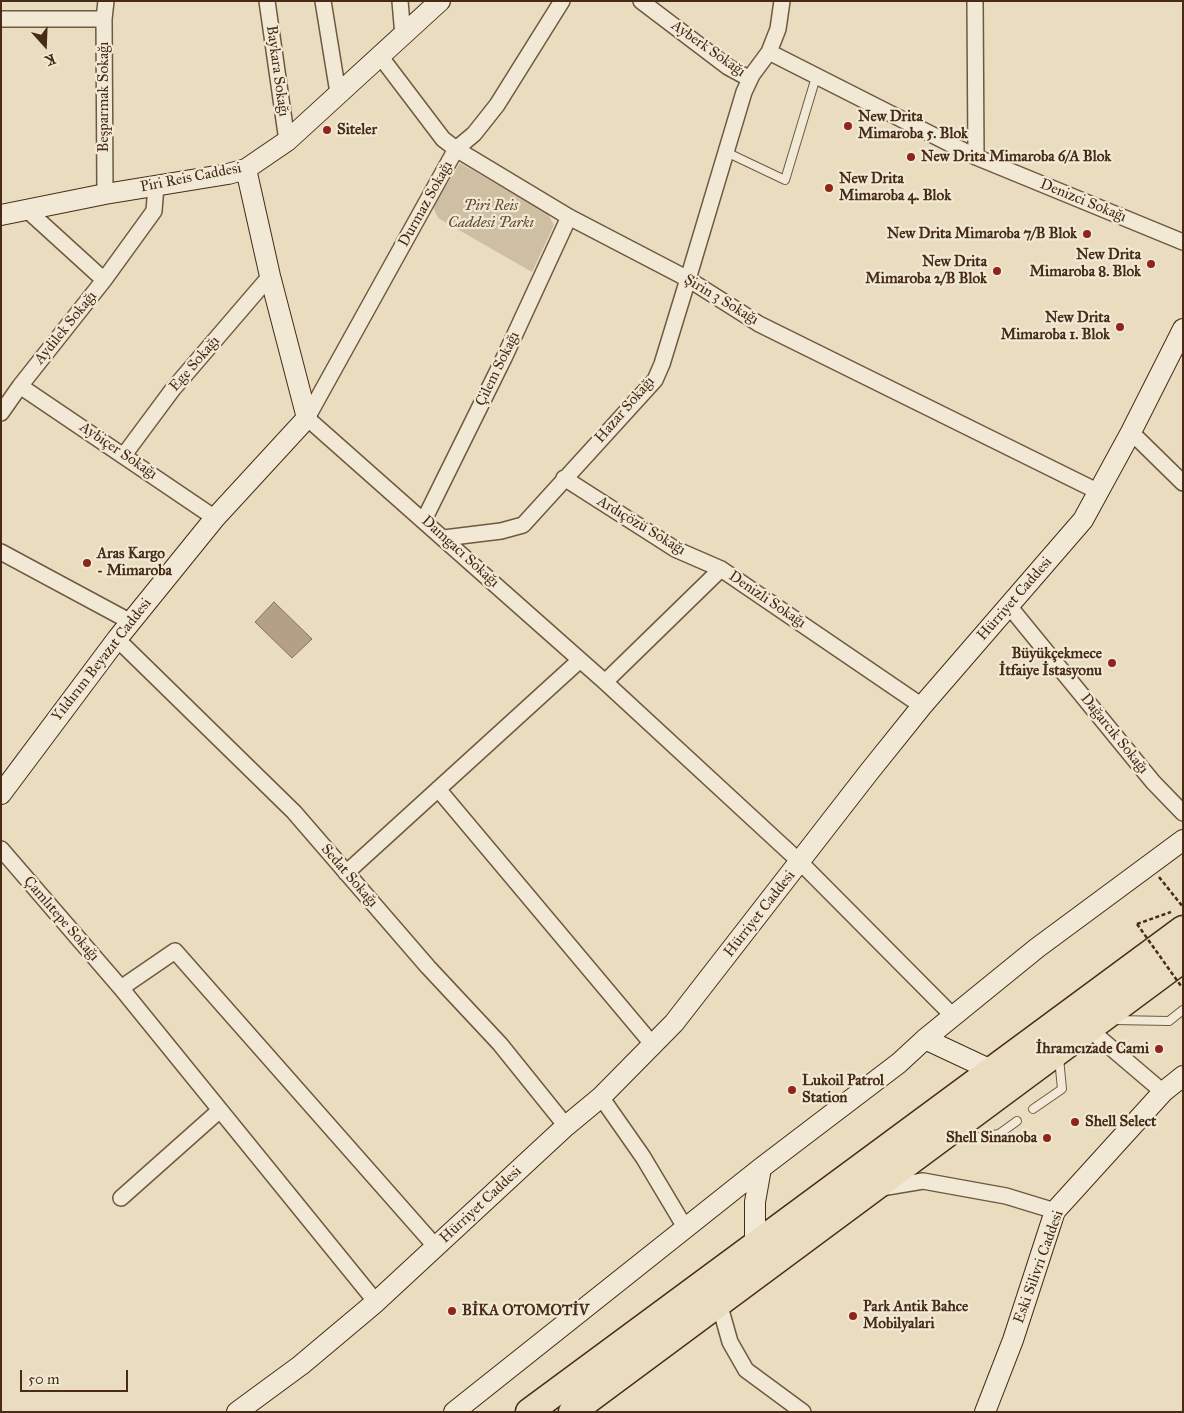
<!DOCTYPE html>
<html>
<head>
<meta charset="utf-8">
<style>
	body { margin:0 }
	#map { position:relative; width:1184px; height:1413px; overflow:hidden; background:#eaddbf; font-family:"IM FELL Great Primer",serif }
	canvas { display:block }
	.frame { position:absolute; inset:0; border:2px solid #472b16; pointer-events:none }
	.north { position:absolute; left:20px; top:20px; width:50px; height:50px; -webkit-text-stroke:4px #f1e9d5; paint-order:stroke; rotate:160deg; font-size:14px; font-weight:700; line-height:20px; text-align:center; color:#472b16 }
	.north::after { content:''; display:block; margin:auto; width:18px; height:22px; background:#472b16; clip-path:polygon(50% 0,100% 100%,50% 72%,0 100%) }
	.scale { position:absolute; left:20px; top:1370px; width:108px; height:22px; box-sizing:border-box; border:2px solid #472b16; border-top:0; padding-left:6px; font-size:15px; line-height:18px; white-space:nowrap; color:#472b16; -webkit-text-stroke:4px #f1e9d5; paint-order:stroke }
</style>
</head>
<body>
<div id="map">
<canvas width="1184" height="1413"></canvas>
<div class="frame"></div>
<div class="north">K</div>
<div class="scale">50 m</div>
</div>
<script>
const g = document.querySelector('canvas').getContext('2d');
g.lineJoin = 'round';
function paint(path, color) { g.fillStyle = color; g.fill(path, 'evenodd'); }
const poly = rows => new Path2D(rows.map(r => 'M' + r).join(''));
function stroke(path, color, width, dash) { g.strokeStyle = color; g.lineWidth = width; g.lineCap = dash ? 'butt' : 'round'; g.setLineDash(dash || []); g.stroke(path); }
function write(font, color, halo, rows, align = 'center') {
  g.font = font + ' "IM FELL Great Primer",serif'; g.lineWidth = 4.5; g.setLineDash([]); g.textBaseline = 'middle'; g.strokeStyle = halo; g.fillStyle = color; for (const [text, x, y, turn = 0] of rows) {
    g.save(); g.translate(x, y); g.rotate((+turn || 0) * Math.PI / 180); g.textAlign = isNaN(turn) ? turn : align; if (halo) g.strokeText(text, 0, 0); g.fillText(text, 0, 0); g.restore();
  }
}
paint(poly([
	[460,163,548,214,554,225,532,272,438,218,434,209,435,204]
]), '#cebfa2');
const water = poly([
	[274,602,312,639,292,658,255,622,274,602]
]);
paint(water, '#b3a086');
stroke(water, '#887159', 1);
const lane = poly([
	[726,152,785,180,816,77],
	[1114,1020,1169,1021,1183,1010],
	[1033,1109,1062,1089,1059,1058],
	[954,1139,967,1139,999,1134,1017,1121]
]);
const street = poly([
	[267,1,287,141],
	[323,1,338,93],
	[400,1,403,36],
	[562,1,497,105,474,134,456,149,307,418,605,682,800,862,953,1016],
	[641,1,728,67,750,79],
	[975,1,976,157],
	[1,19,104,19],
	[769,52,976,157,1183,242],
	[380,56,443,139,456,149,569,217,688,279,759,324,1099,492],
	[105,194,104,19,106,1],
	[104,280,154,211,156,186],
	[20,386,215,518],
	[1,413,20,386,104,280,26,209],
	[1131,432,1183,483],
	[124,455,173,389,270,276],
	[564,478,675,549,721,569,922,706],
	[424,520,504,358,569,217],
	[444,538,501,531,523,525,655,380,662,364,688,279,744,92,752,75,769,52,778,29,782,1],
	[1,552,131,622],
	[1009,606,1153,782,1183,813],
	[117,639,294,812,428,967,500,1044,566,1126],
	[605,682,721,569],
	[438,789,653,1045],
	[1,849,121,988,376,1302],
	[346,873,580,660],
	[121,988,175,951,436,1247],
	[1089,1029,1163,1092],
	[601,1097,643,1157,686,1229],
	[881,1188,923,1181,1006,1196,1055,1211],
	[121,1198,220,1110],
	[719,1303,730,1342,746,1370,803,1412]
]);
const secondary = poly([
	[1,215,105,194,228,174,246,169,287,141,440,1],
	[1,794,117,639,215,518,307,418,270,276,246,169],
	[925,1039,991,1070],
	[755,1247,755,1202,761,1168],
	[237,1412,301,1365,376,1302,566,1126,601,1097,674,1023,869,772,922,706,1083,520,1131,432,1183,329],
	[454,1412,761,1168,899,1063,925,1039,1037,948,1183,840],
	[985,1412,1013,1340,1055,1211,1163,1092,1183,1076]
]);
const highway = poly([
	[529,1412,1183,929],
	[572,1412,1183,959]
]);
stroke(lane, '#705840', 10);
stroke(street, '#705840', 18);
stroke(secondary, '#472b16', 22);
stroke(highway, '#472b16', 29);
stroke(poly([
	[1159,877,1183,907],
	[1137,924,1171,912]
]), '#472b16', 2.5, [4, 2.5]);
stroke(lane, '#f1e9d5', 8);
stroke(street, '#f1e9d5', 15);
stroke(secondary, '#f1e9d5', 20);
stroke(highway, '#eaddbf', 26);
stroke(poly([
	[1137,924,1181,986]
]), '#472b16', 2.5, [4, 2.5]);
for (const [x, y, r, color] of [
	[848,126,5,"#8f2418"],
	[327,130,5,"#8f2418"],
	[911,157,5,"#8f2418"],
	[829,188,5,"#8f2418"],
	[1087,234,5,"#8f2418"],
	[1151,264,5,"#8f2418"],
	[997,271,5,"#8f2418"],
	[1120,327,5,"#8f2418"],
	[87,563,5,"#8f2418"],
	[1112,663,5,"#8f2418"],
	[1159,1049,5,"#8f2418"],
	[792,1090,5,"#8f2418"],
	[1075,1122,5,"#8f2418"],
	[1047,1138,5,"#8f2418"],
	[452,1311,5,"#8f2418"],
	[853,1316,5,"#8f2418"]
]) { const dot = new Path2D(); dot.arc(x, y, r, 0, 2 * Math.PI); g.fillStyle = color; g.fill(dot); stroke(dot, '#f1e9d5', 2); }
write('15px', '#472b16', '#f1e9d5', [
	["Ayberk Sokağı",708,49,35],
	["Baykara Sokağı",277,71,82],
	["Beşparmak Sokağı",104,97,-90],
	["Piri Reis Caddesi",191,178,-11],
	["Denizci Sokağı",1083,201,22],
	["Durmaz Sokağı",426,204,-61],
	["Şirin 3 Sokağı",721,300,31],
	["Aydilek Sokağı",66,328,-51],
	["Ege Sokağı",195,364,-49],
	["Çilem Sokağı",498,369,-64],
	["Hazar Sokağı",625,410,-49],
	["Aybiçer Sokağı",118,451,34],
	["Ardıçözü Sokağı",641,526,31],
	["Damgacı Sokağı",460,552,42],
	["Hürriyet Caddesi",1015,599,-49],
	["Denizli Sokağı",767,600,34],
	["Yıldırım Beyazıt Caddesi",102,660,-52],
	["Dağarcık Sokağı",1114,734,51],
	["Sedat Sokağı",349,876,49],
	["Hürriyet Caddesi",760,914,-52],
	["Çamlıtepe Sokağı",61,919,49],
	["Hürriyet Caddesi",481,1205,-43],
	["Eski Silivri Caddesi",1039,1267,-70]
]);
write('bold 15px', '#472b16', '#f1e9d5', [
	["New Drita",858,117],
	["Mimaroba 5. Blok",858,134],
	["Siteler",337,130],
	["New Drita Mimaroba 6/A Blok",921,157],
	["New Drita",839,179],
	["Mimaroba 4. Blok",839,196],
	["New Drita Mimaroba 7/B Blok",1077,234,"right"],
	["New Drita",1141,255,"right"],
	["Mimaroba 8. Blok",1141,272,"right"],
	["New Drita",987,262,"right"],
	["Mimaroba 2/B Blok",987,279,"right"],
	["New Drita",1110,318,"right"],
	["Mimaroba 1. Blok",1110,335,"right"],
	["Aras Kargo",97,554],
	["- Mimaroba",97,571],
	["Büyükçekmece",1102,654,"right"],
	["İtfaiye İstasyonu",1102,671,"right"],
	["İhramcızade Cami",1149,1049,"right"],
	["Lukoil Patrol",802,1081],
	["Station",802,1098],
	["Shell Select",1085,1122],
	["Shell Sinanoba",1037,1138,"right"],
	["Park Antik Bahce",863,1307],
	["Mobilyalari",863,1324],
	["BİKA OTOMOTİV",462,1311]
], 'left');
write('italic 15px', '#624932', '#f1e9d5', [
	["Piri Reis",491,206],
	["Caddesi Parkı",491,223]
]);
</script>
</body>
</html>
